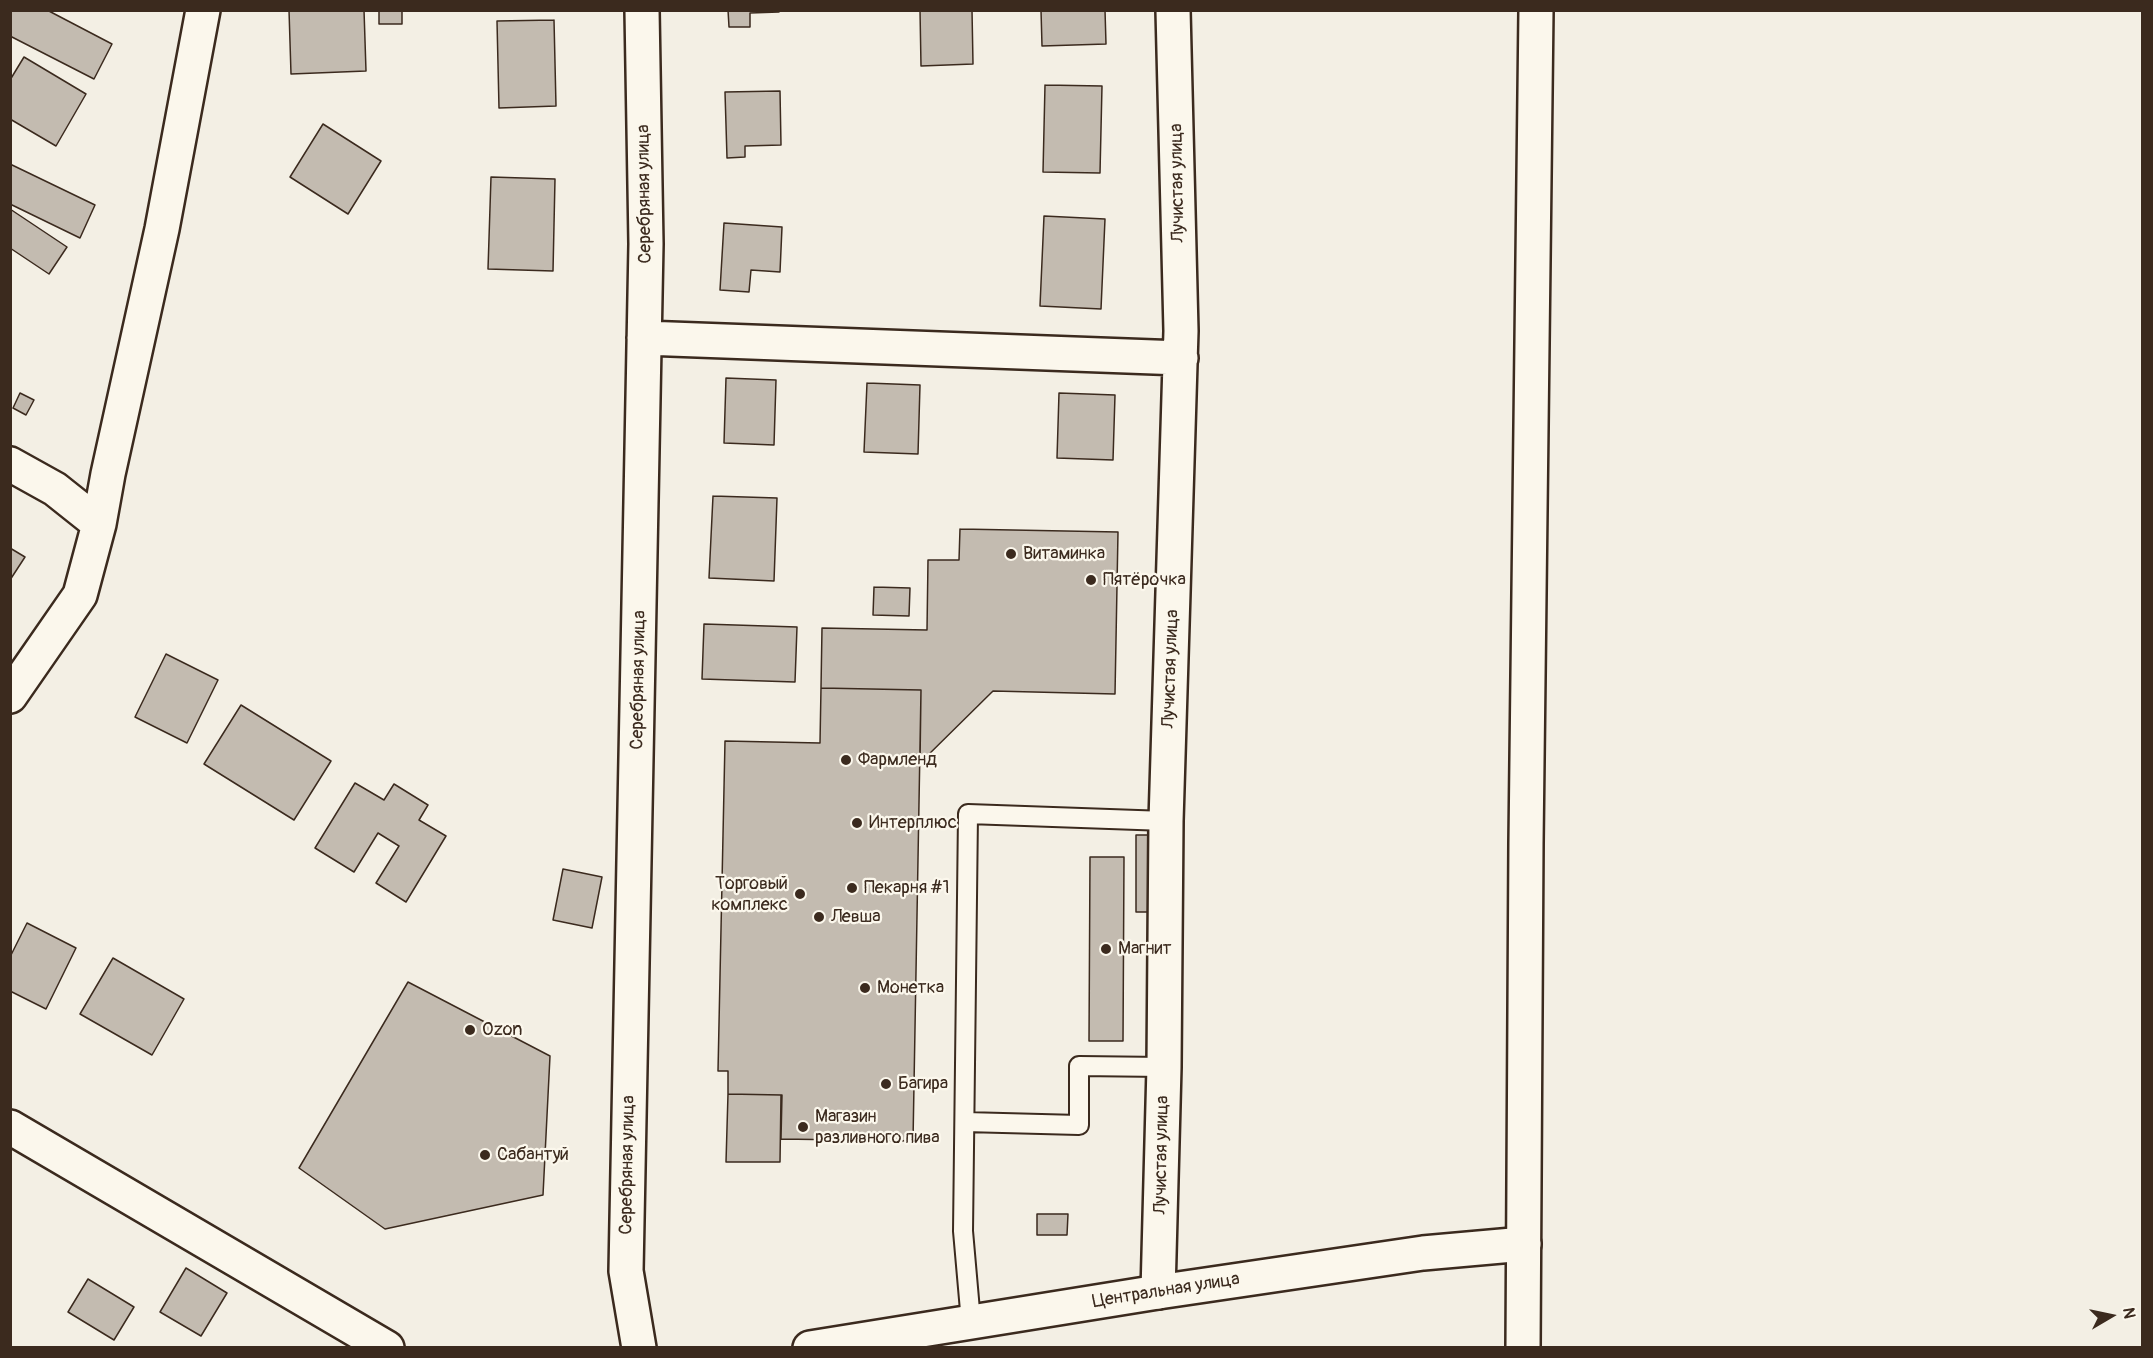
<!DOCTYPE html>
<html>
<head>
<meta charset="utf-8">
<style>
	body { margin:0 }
	#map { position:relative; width:2153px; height:1358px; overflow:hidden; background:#f3efe4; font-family:Pangolin,sans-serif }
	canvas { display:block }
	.frame { position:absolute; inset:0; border:12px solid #3b2a1e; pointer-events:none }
	.north { position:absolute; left:2081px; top:1286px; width:60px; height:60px; -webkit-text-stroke:4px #fbf7ec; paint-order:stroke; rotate:81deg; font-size:16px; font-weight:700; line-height:24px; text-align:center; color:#3b2a1e }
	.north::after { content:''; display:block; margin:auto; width:21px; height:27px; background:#3b2a1e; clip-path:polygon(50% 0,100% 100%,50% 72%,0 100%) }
</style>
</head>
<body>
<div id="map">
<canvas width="2153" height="1358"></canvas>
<div class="frame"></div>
<div class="north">N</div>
</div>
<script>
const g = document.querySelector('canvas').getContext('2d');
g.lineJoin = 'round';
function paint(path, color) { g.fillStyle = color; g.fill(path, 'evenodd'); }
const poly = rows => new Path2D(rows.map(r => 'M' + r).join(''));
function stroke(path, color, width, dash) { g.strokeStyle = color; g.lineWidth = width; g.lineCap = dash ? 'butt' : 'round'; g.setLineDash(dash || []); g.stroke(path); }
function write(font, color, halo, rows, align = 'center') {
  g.font = font + ' Pangolin,sans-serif'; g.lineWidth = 4.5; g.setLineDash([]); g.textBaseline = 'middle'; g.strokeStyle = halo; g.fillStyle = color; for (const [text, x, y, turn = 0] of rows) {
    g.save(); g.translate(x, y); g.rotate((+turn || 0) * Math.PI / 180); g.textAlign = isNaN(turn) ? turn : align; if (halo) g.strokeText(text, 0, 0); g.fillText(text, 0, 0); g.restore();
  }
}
const building = poly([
	[10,10,47,10,112,44,94,79,10,36,10,10],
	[289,10,364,10,366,71,291,74,289,10],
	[379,10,402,10,402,24,379,24,379,10],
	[728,10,779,10,779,12,750,13,750,27,729,27,728,10],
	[920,10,972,10,973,64,921,66,920,10],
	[1041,10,1105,10,1106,44,1042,46,1041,10],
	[554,20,556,106,499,108,497,21,554,20],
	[24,57,86,94,56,146,10,119,10,80,24,57],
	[1045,85,1102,86,1100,173,1043,172,1045,85],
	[780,91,781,145,745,146,745,157,727,158,725,92,780,91],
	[323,124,381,161,348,214,290,177,323,124],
	[10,164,95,205,80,238,10,204,10,164],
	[491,177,555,179,553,271,488,269,491,177],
	[10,209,67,247,49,274,10,248,10,209],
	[1044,216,1105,219,1101,309,1040,306,1044,216],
	[724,223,782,227,780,272,751,270,749,292,720,290,724,223],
	[726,378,776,380,774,445,724,443,726,378],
	[867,383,920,385,918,454,864,452,867,383],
	[20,393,34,400,26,415,13,408,20,393],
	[1059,393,1115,395,1113,460,1057,458,1059,393],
	[713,496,777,498,774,581,709,578,713,496],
	[960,529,1118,532,1115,694,993,691,920,763,921,690,821,688,822,628,927,630,928,560,959,560,960,529],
	[10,548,25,557,10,580,10,548],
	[874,587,910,588,909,616,873,615,874,587],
	[704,624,797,627,795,682,702,679,704,624],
	[166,654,218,680,187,743,135,717,166,654],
	[821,688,921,690,913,1141,781,1139,782,1095,728,1094,728,1071,718,1071,725,741,820,743,821,688],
	[241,705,331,761,294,820,204,764,241,705],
	[355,783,384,800,394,784,428,805,419,820,446,836,406,902,376,883,399,846,378,833,354,872,315,848,355,783],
	[1136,835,1156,835,1156,912,1136,912,1136,835],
	[1090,857,1124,857,1123,1041,1089,1041,1090,857],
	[563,869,602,877,592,928,553,920,563,869],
	[27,923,76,948,46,1009,10,991,10,957,27,923],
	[113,958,184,999,152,1055,80,1014,113,958],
	[408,982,550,1056,543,1195,385,1229,299,1168,408,982],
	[728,1094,781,1095,780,1162,726,1162,728,1094],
	[1037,1214,1068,1214,1067,1235,1037,1235,1037,1214],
	[186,1268,227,1293,201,1336,160,1312,186,1268],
	[88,1279,134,1307,114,1340,68,1312,88,1279]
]);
paint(building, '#c3bbb0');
stroke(building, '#3b2a1e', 1.5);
const service = poly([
	[965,1122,1079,1125,1079,1066,1164,1067],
	[971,1322,963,1231,968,814,1166,821]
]);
const minor = poly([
	[644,338,1181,358],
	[10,464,55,489,99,524],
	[10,696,80,595,99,524,108,474,162,229,203,10],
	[10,1127,387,1348],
	[1158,1292,1164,1067,1166,821,1181,331,1173,10],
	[639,1348,626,1271,646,244,642,10]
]);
const tertiary = poly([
	[810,1348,1158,1292,1423,1253,1524,1244]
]);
const secondary = poly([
	[1523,1348,1526,842,1536,10]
]);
stroke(service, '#3b2a1e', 22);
stroke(minor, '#3b2a1e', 38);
stroke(tertiary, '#3b2a1e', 38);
stroke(secondary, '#3b2a1e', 38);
stroke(service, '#fbf7ec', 18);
stroke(minor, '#fbf7ec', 33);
stroke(tertiary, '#fbf7ec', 33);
stroke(secondary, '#fbf7ec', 33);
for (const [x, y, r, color] of [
	[1011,554,6,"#3b2a1e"],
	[1091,580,6,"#3b2a1e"],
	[846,760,6,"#3b2a1e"],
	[857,823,6,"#3b2a1e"],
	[852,888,6,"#3b2a1e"],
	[800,894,6,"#3b2a1e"],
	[819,917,6,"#3b2a1e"],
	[1106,949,6,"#3b2a1e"],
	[865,988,6,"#3b2a1e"],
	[470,1030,6,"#3b2a1e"],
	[886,1084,6,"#3b2a1e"],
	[803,1127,6,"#3b2a1e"],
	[485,1155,6,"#3b2a1e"]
]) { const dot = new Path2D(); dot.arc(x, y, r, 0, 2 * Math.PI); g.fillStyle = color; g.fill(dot); stroke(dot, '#fbf7ec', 2); }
write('18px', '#3b2a1e', '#fbf7ec', [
	["Лучистая улица",1178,183,-91],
	["Серебряная улица",645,194,-91],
	["Лучистая улица",1171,669,-88],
	["Серебряная улица",639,680,-89],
	["Лучистая улица",1162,1155,-89],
	["Серебряная улица",628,1165,-89],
	["Центральная улица",1166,1291,-9]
]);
write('18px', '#3b2a1e', '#fbf7ec', [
	["Витаминка",1023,554],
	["Пятёрочка",1103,580],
	["Фармленд",858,760],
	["Интерплюс",869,823],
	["Торговый",788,884,"right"],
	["комплекс",788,905,"right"],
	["Пекарня #1",864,888],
	["Левша",831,917],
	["Магнит",1118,949],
	["Монетка",877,988],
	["Ozon",482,1030],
	["Багира",898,1084],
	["Магазин",815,1117],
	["разливного пива",815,1138],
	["Сабантуй",497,1155]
], 'left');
</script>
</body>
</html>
